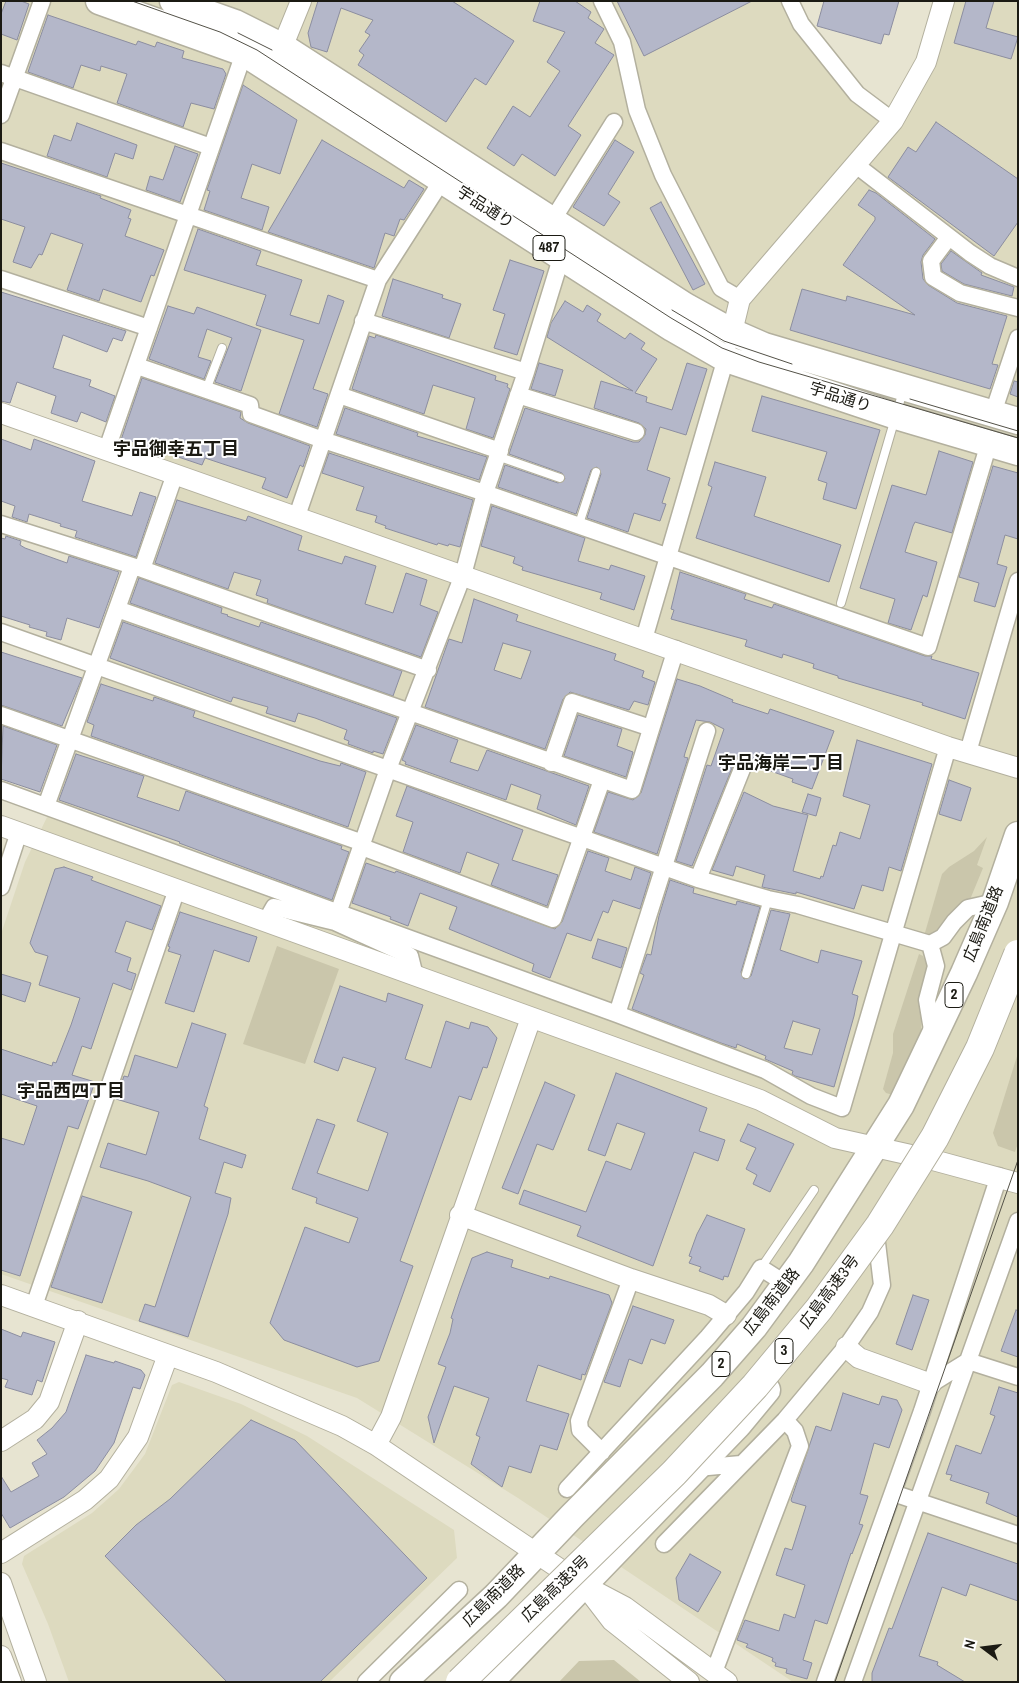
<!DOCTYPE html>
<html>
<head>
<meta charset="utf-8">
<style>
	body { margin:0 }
	#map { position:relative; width:1019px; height:1683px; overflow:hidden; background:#e7e4d1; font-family:"Archivo Narrow",sans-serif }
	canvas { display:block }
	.frame { position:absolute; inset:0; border:2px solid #1b1a13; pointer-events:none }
	.north { position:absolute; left:959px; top:1623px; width:50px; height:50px; -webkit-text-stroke:4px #fff; paint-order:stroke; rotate:285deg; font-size:14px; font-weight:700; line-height:20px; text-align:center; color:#1b1a13 }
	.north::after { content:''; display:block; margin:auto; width:18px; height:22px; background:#1b1a13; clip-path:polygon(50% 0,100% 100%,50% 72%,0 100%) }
</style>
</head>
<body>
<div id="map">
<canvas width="1019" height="1683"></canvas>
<div class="frame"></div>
<div class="north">N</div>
</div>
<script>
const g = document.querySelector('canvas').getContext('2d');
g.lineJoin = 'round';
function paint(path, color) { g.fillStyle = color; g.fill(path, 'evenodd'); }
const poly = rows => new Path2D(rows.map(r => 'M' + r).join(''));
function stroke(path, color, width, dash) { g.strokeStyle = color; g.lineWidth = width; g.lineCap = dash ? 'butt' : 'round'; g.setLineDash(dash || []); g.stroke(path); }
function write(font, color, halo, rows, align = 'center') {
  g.font = font + ' "Archivo Narrow","Noto Sans JP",sans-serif'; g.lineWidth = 4; g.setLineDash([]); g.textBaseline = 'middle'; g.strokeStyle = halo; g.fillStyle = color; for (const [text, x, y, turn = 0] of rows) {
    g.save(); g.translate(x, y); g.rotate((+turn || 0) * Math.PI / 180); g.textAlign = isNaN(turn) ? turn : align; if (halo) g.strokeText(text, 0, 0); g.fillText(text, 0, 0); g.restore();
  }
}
paint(poly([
	[1,1,794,1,847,84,894,120,946,1,1018,1,1018,1682,793,1682,518,1498,357,1398,1,1274,1,934,25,862,55,801,129,570,142,568,176,472,107,448,147,327,1,275],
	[179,1382,241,1404,307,1436,454,1530,457,1558,329,1682,69,1682,48,1624,22,1564,24,1556,92,1513,119,1489,145,1454,172,1385]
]), '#dddabf');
paint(poly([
	[987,837,977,865,983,868,969,902,936,937,924,936,942,874,949,867,974,851],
	[277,946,339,969,305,1064,243,1044],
	[919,954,923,956,927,966,921,993,921,1039,893,1095,886,1093,883,1089,893,1053,893,1034],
	[1018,1053,1018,1143,1015,1152,998,1146,993,1133],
	[614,1660,641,1682,559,1682,579,1661]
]), '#cac6ab');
const building = poly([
	[6,1,21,1,29,4,17,40,1,34,1,14,6,1],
	[318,1,452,1,514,41,486,85,475,78,446,122,358,65,364,55,359,51,370,35,365,32,373,20,341,8,327,52,311,47,308,33,318,1],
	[540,1,575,1,591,12,588,18,604,29,595,43,614,55,568,126,581,135,555,176,522,154,514,166,487,148,513,106,530,117,560,71,547,62,565,32,533,21,540,1],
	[617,1,752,1,644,56,617,1],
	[824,1,899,1,889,35,884,34,881,44,817,26,824,1],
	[966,1,994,1,986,28,1018,37,1011,59,954,43,966,1],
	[48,15,136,45,138,41,155,47,157,42,184,51,182,58,223,69,226,74,214,109,191,103,183,127,117,103,127,74,101,66,100,71,81,65,73,88,28,72,48,15],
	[243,85,297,120,280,174,252,164,241,198,269,207,262,230,204,210,210,191,207,190,243,85],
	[936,122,1018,179,1018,222,994,256,888,177,908,147,916,152,936,122],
	[77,123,137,145,133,159,115,153,107,177,47,156,54,135,71,141,77,123],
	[322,140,404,188,409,180,424,189,404,220,400,219,394,236,385,233,374,268,268,232,322,140],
	[615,140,634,152,608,194,620,202,604,226,573,207,615,140],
	[175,146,198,154,180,202,146,190,150,176,163,180,175,146],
	[1,163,101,196,100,198,131,210,128,218,131,219,125,236,164,250,154,276,151,275,141,302,103,289,99,301,67,290,83,244,51,233,42,255,39,254,31,268,13,262,25,227,1,219,1,163],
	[869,190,876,193,935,239,923,255,921,262,923,279,928,285,957,303,1007,316,992,364,998,365,990,389,790,330,802,289,846,301,847,296,915,315,843,265,875,220,875,217,858,205,869,190],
	[661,202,705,284,693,290,650,208,661,202],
	[198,229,261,251,256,265,302,280,290,315,319,324,328,295,344,301,313,389,328,394,317,427,279,414,304,340,256,325,266,295,184,270,198,229],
	[951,251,982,273,981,275,1014,287,1012,296,964,284,942,271,941,264,951,251],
	[510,260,544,271,517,355,494,348,505,314,493,310,510,260],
	[393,279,443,295,442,298,461,304,449,338,382,316,393,279],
	[1,292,126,331,122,341,113,338,107,352,63,335,53,368,91,380,89,386,115,396,106,422,81,412,77,422,51,413,56,396,17,382,10,403,1,401,1,292],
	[565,301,583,312,587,305,601,314,597,321,625,339,630,333,645,343,641,349,657,359,635,393,647,397,646,402,672,410,687,363,707,369,686,435,660,427,647,470,670,478,662,503,666,504,660,521,634,513,628,532,587,518,601,474,597,467,591,470,576,514,498,487,505,465,558,483,565,479,562,473,509,454,525,408,633,442,639,442,645,435,646,429,639,423,594,408,601,381,633,391,547,337,551,323,565,301],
	[168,306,194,314,197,307,261,330,241,391,215,382,232,338,207,329,198,357,211,361,204,379,149,359,168,306],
	[376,335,496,376,495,380,508,384,507,387,510,389,493,438,466,429,475,398,433,385,424,414,352,389,369,336,375,338,376,335],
	[539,363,563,370,555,396,531,389,539,363],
	[142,378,241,412,240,418,248,423,310,446,303,467,300,465,287,498,262,488,266,478,223,464,205,458,202,465,131,441,130,443,121,440,142,378],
	[1014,381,1018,382,1018,397,1010,394,1014,381],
	[762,396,880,430,856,509,823,499,827,483,818,480,827,452,752,431,762,396],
	[345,408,418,433,417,436,487,457,479,480,336,434,345,408],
	[1,439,31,450,34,439,95,461,82,501,132,516,140,492,156,497,136,557,75,537,77,531,60,526,61,524,29,514,27,522,12,517,15,506,1,501,1,439],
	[939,451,973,462,952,533,915,522,913,526,905,552,937,562,927,597,923,595,911,630,888,623,895,599,860,588,892,485,926,495,939,451],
	[329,453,473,500,460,547,449,544,448,546,438,543,437,545,385,528,386,526,375,522,377,516,356,510,364,487,322,473,329,453],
	[715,462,766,477,754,516,841,545,829,582,696,538,712,487,708,485,715,462],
	[993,466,1018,473,1018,539,1005,535,997,564,1007,567,995,607,974,601,979,583,959,577,993,466],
	[177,500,246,521,248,516,302,536,298,550,342,564,345,556,376,566,365,604,393,613,406,573,427,580,420,605,438,612,421,657,267,603,268,599,256,595,261,580,234,572,228,589,155,563,177,500],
	[492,506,585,538,578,561,609,570,611,565,645,576,634,610,600,599,602,593,522,570,523,567,513,563,515,557,481,546,492,506],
	[6,536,21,541,20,545,25,548,67,563,69,556,119,572,99,628,67,618,61,640,46,636,47,632,29,627,30,625,1,616,1,538,5,539,6,536],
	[680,572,746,594,744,599,772,608,774,604,925,656,932,656,931,659,979,673,965,719,922,705,923,703,838,678,838,676,813,668,814,664,783,654,782,658,745,646,747,640,671,619,674,610,671,609,680,572],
	[139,578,222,608,221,613,228,615,227,616,259,627,261,622,402,671,393,696,130,603,139,578],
	[474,599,518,615,516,621,616,654,614,660,644,671,642,677,655,682,648,705,634,701,629,710,570,692,563,699,545,749,425,707,449,639,462,643,474,599],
	[503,643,531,651,521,679,494,670,503,643],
	[123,622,397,718,383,754,373,751,373,753,348,744,349,741,344,739,347,730,315,718,298,713,295,722,266,713,268,707,233,697,231,702,110,658,123,622],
	[1,652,82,678,62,726,1,705,1,652],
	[677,679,700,686,733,700,732,702,768,714,770,709,834,731,812,789,792,782,793,779,754,765,752,758,748,755,737,756,692,866,676,861,707,765,711,766,724,729,710,722,696,720,685,753,684,757,688,758,657,854,594,832,608,792,633,800,641,793,677,679],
	[101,684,153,701,154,697,195,711,193,717,320,761,340,766,341,763,366,772,348,827,91,736,94,725,87,722,101,684],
	[578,715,622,729,617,746,633,752,626,777,564,756,578,715],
	[416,725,458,740,450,762,478,771,487,750,589,786,576,825,537,809,541,795,511,784,506,800,405,764,406,762,402,760,416,725],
	[3,726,57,745,40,792,1,779,3,726],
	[857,740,932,764,901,871,889,867,883,891,862,885,854,909,796,892,796,894,762,887,765,875,736,866,733,876,712,870,744,792,773,806,808,815,793,871,820,879,821,876,823,877,833,845,836,846,840,832,860,839,870,805,843,796,857,740],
	[76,754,144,776,137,797,179,811,186,791,342,846,341,849,349,852,332,900,179,843,180,842,59,800,76,754],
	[949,780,971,788,961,821,939,814,949,780],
	[407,786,523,830,512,860,558,875,547,906,491,885,499,864,467,852,460,873,403,852,413,822,396,816,407,786],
	[808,794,821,798,816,816,802,812,808,794],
	[588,851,609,858,605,871,631,880,635,867,651,873,640,909,613,900,608,913,603,911,591,941,567,933,550,978,532,971,534,964,449,929,457,907,420,893,408,926,390,919,391,917,352,903,366,863,395,873,396,871,555,929,562,922,588,851],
	[64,867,93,877,91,880,161,906,152,930,126,921,115,952,131,958,127,971,136,974,131,990,113,983,91,1049,82,1046,72,1075,95,1082,78,1129,68,1126,20,1276,1,1270,1,1138,24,1145,37,1106,1,1094,1,1049,52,1066,53,1062,56,1063,71,1025,80,998,39,985,48,956,35,952,30,943,55,869,64,867],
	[670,880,694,888,693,893,736,905,737,901,760,907,741,972,744,979,751,976,771,910,790,914,780,950,818,963,821,950,862,961,852,994,858,996,854,1016,834,1087,795,1076,792,1074,793,1071,765,1059,766,1056,737,1044,736,1048,721,1043,632,1009,644,975,640,973,647,954,651,955,659,916,670,880],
	[793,1021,820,1029,812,1055,784,1048,793,1021],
	[180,912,257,937,249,962,214,950,194,1012,165,1003,181,955,168,951,170,947,168,946,180,912],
	[598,939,627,948,621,968,592,958,598,939],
	[1,974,31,983,25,1002,1,994,1,974],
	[340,986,386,1002,388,993,423,1005,405,1059,431,1068,446,1021,469,1029,471,1022,488,1027,497,1038,487,1068,483,1067,471,1100,459,1096,400,1261,413,1266,379,1361,357,1367,284,1340,270,1323,305,1227,349,1243,358,1218,316,1203,317,1198,292,1189,317,1119,335,1125,317,1173,368,1191,388,1133,357,1121,376,1068,343,1057,338,1071,314,1062,340,986],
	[192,1023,226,1034,204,1106,208,1108,199,1139,246,1155,242,1168,224,1162,215,1193,231,1198,228,1214,188,1337,139,1321,145,1304,155,1307,191,1197,148,1181,100,1167,108,1143,146,1155,159,1112,116,1099,124,1076,128,1077,135,1055,177,1068,192,1023],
	[616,1073,707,1108,699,1131,725,1140,718,1161,694,1152,653,1266,577,1236,581,1226,519,1204,524,1190,586,1212,606,1161,631,1170,645,1133,617,1123,605,1156,588,1150,616,1073],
	[545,1082,575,1095,553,1150,537,1144,518,1194,502,1188,545,1082],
	[748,1124,794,1144,770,1192,753,1184,757,1175,746,1169,756,1148,740,1141,748,1124],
	[82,1196,132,1212,102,1303,51,1287,82,1196],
	[707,1215,745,1229,728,1277,724,1276,723,1280,699,1271,701,1267,689,1263,692,1257,689,1256,697,1234,707,1215],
	[487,1252,513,1260,511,1267,549,1279,550,1276,609,1295,612,1303,585,1375,582,1374,581,1380,538,1365,526,1401,569,1414,557,1450,540,1445,531,1473,509,1466,502,1487,471,1464,480,1437,476,1435,489,1398,454,1386,434,1443,428,1417,446,1367,438,1364,450,1333,453,1319,451,1318,460,1291,472,1258,487,1252],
	[913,1295,929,1300,912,1350,896,1344,913,1295],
	[633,1306,674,1320,665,1344,651,1339,642,1364,629,1359,620,1387,604,1382,633,1306],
	[1016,1310,1018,1311,1018,1357,1001,1351,1016,1310],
	[1,1329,21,1337,23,1332,55,1342,42,1382,37,1380,32,1395,5,1387,8,1380,1,1378,1,1329],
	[86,1355,114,1363,115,1361,141,1370,145,1375,140,1389,133,1387,114,1443,95,1471,64,1497,10,1528,1,1513,1,1476,11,1492,39,1476,32,1463,47,1454,37,1440,52,1428,66,1412,86,1355],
	[999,1387,1018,1393,1018,1517,986,1503,989,1493,950,1480,952,1475,946,1474,956,1445,981,1454,995,1416,990,1414,999,1387],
	[843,1393,879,1405,882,1396,897,1400,902,1410,889,1448,874,1443,860,1494,868,1496,859,1524,863,1525,852,1554,851,1553,827,1624,815,1620,803,1660,812,1663,807,1679,786,1673,787,1669,775,1666,776,1663,772,1661,773,1658,746,1647,748,1644,737,1640,745,1620,779,1631,784,1614,795,1618,805,1585,776,1575,785,1548,792,1550,806,1506,792,1502,791,1500,816,1426,831,1431,843,1393],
	[251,1420,295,1440,427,1578,320,1682,227,1682,105,1556,136,1525,170,1499,251,1420],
	[928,1533,1018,1564,1018,1601,970,1584,966,1596,942,1587,919,1656,938,1662,937,1665,965,1682,872,1682,872,1673,889,1628,892,1629,928,1533],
	[690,1554,721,1572,698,1612,679,1600,676,1578,690,1554]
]);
paint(building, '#b4b7c9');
stroke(building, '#8c8ea0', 1);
const service = poly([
	[206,390,222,348],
	[497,456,560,478],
	[578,527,596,472],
	[841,603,903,391],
	[746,974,768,899],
	[761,1268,814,1190]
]);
const minor = poly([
	[602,1,622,42,637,110,663,175,721,288,740,299],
	[790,1,801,24,857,94,893,121],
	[1,73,211,147],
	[1,115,42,1],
	[1,151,378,280],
	[856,165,970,253,990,266,1018,278],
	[552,221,614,122],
	[949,237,931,261,933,277,960,293,1018,308],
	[1,279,149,328],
	[363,321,526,372],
	[137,366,250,405,251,414,323,440,485,493,928,647,989,443],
	[339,395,500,451],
	[518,395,636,432],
	[993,413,1018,338],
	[107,449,244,53],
	[297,516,378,280,446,174],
	[1,524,142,569,428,670],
	[142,569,175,474],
	[117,609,632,790,676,649],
	[1,632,698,879,768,899,798,905,930,944],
	[644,639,728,351],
	[1,715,363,843],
	[968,752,1018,581],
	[551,763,572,702,651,728],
	[1,790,617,1014,765,1070,811,1096,842,1108,948,747],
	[46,806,132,567],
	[362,847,553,919,602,780],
	[698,879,744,764],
	[1,887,19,832],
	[266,921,274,907,335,922,410,956,415,976],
	[335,922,388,769,463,575,485,493,526,372,558,268,564,258],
	[617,1014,707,731],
	[933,1036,927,1000,936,966,930,944,943,937,954,922,968,908,995,902],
	[34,1306,177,889],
	[931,1384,968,1361,1018,1377],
	[602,1452,580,1430,579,1421,631,1279],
	[697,1468,741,1464],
	[567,1489,708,1337,746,1292,761,1268,786,1284],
	[893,1493,1018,1535],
	[664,1544,785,1420,846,1347,870,1312,882,1285,877,1243],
	[714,1672,800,1446,795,1431,785,1420],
	[366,1682,459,1590],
	[825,1682,922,1411,999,1176],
	[853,1682,1018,1221]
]);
const tertiary = poly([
	[277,60,301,1],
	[732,332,740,299,893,121,926,62,944,1],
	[1,413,948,747,1018,768],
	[1,826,760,1100,835,1138,933,1160,1018,1183],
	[460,1215,631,1279,709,1305,726,1315],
	[1,1295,216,1372,342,1426,376,1445,585,1586,625,1607,727,1682],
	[846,1347,859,1358,931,1384],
	[1,1441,35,1419,49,1402,78,1321],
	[376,1445,391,1417,531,1018],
	[1,1553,85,1500,109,1479,138,1437,168,1355],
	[1,1583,36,1682],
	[589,1591,612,1621,689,1682],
	[1,1656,11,1682]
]);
const trunk = poly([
	[99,1,244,53,672,328,726,359,896,416,1018,452],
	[173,1,235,23,283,47,685,306,732,332,764,346,1018,421],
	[403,1682,496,1596,572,1516,712,1375,754,1327,801,1263,901,1105,964,973,995,902,1018,835],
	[490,1682,738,1425,767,1390]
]);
stroke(service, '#b3b09e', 10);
stroke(minor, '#b3b09e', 19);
stroke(tertiary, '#b3b09e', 22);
stroke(trunk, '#b3b09e', 29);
stroke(service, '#fff', 8);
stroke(minor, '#fff', 16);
stroke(tertiary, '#fff', 20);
stroke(trunk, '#fff', 26);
stroke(poly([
	[132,1,220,32,257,50,671,318,722,348,759,362,1018,438],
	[238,33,272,50],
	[672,310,724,341,792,364],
	[910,399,1018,431],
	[835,1682,1018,1160]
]), '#535147', 1);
const motorwayBridge = poly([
	[460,1682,674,1473,755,1386,819,1309,880,1225,935,1137,980,1048,1018,954]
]);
stroke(motorwayBridge, '#b3b09e', 30, []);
stroke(motorwayBridge, '#fff', 28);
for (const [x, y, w] of [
	[549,248,32],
	[954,995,18],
	[784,1351,18],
	[721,1364,18]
]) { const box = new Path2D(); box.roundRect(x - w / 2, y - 12.5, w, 25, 4); g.fillStyle = '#fff'; g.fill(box); stroke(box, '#1b1a13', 1); }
write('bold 15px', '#1b1a13', null, [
	["487",549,248],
	["2",954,995],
	["3",784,1351],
	["2",721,1364]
]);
write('16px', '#1b1a13', '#fff', [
	["宇品通り",485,208,33],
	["宇品通り",840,398,18],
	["広島南道路",984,924,-68],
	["広島高速3号",830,1292,-53],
	["広島南道路",772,1302,-52],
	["広島高速3号",556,1589,-44],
	["広島南道路",494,1596,-45]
]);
write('bold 18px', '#1b1a13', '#fff', [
	["宇品御幸五丁目",176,450],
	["宇品海岸二丁目",781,764],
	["宇品西四丁目",71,1092]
]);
</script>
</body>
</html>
